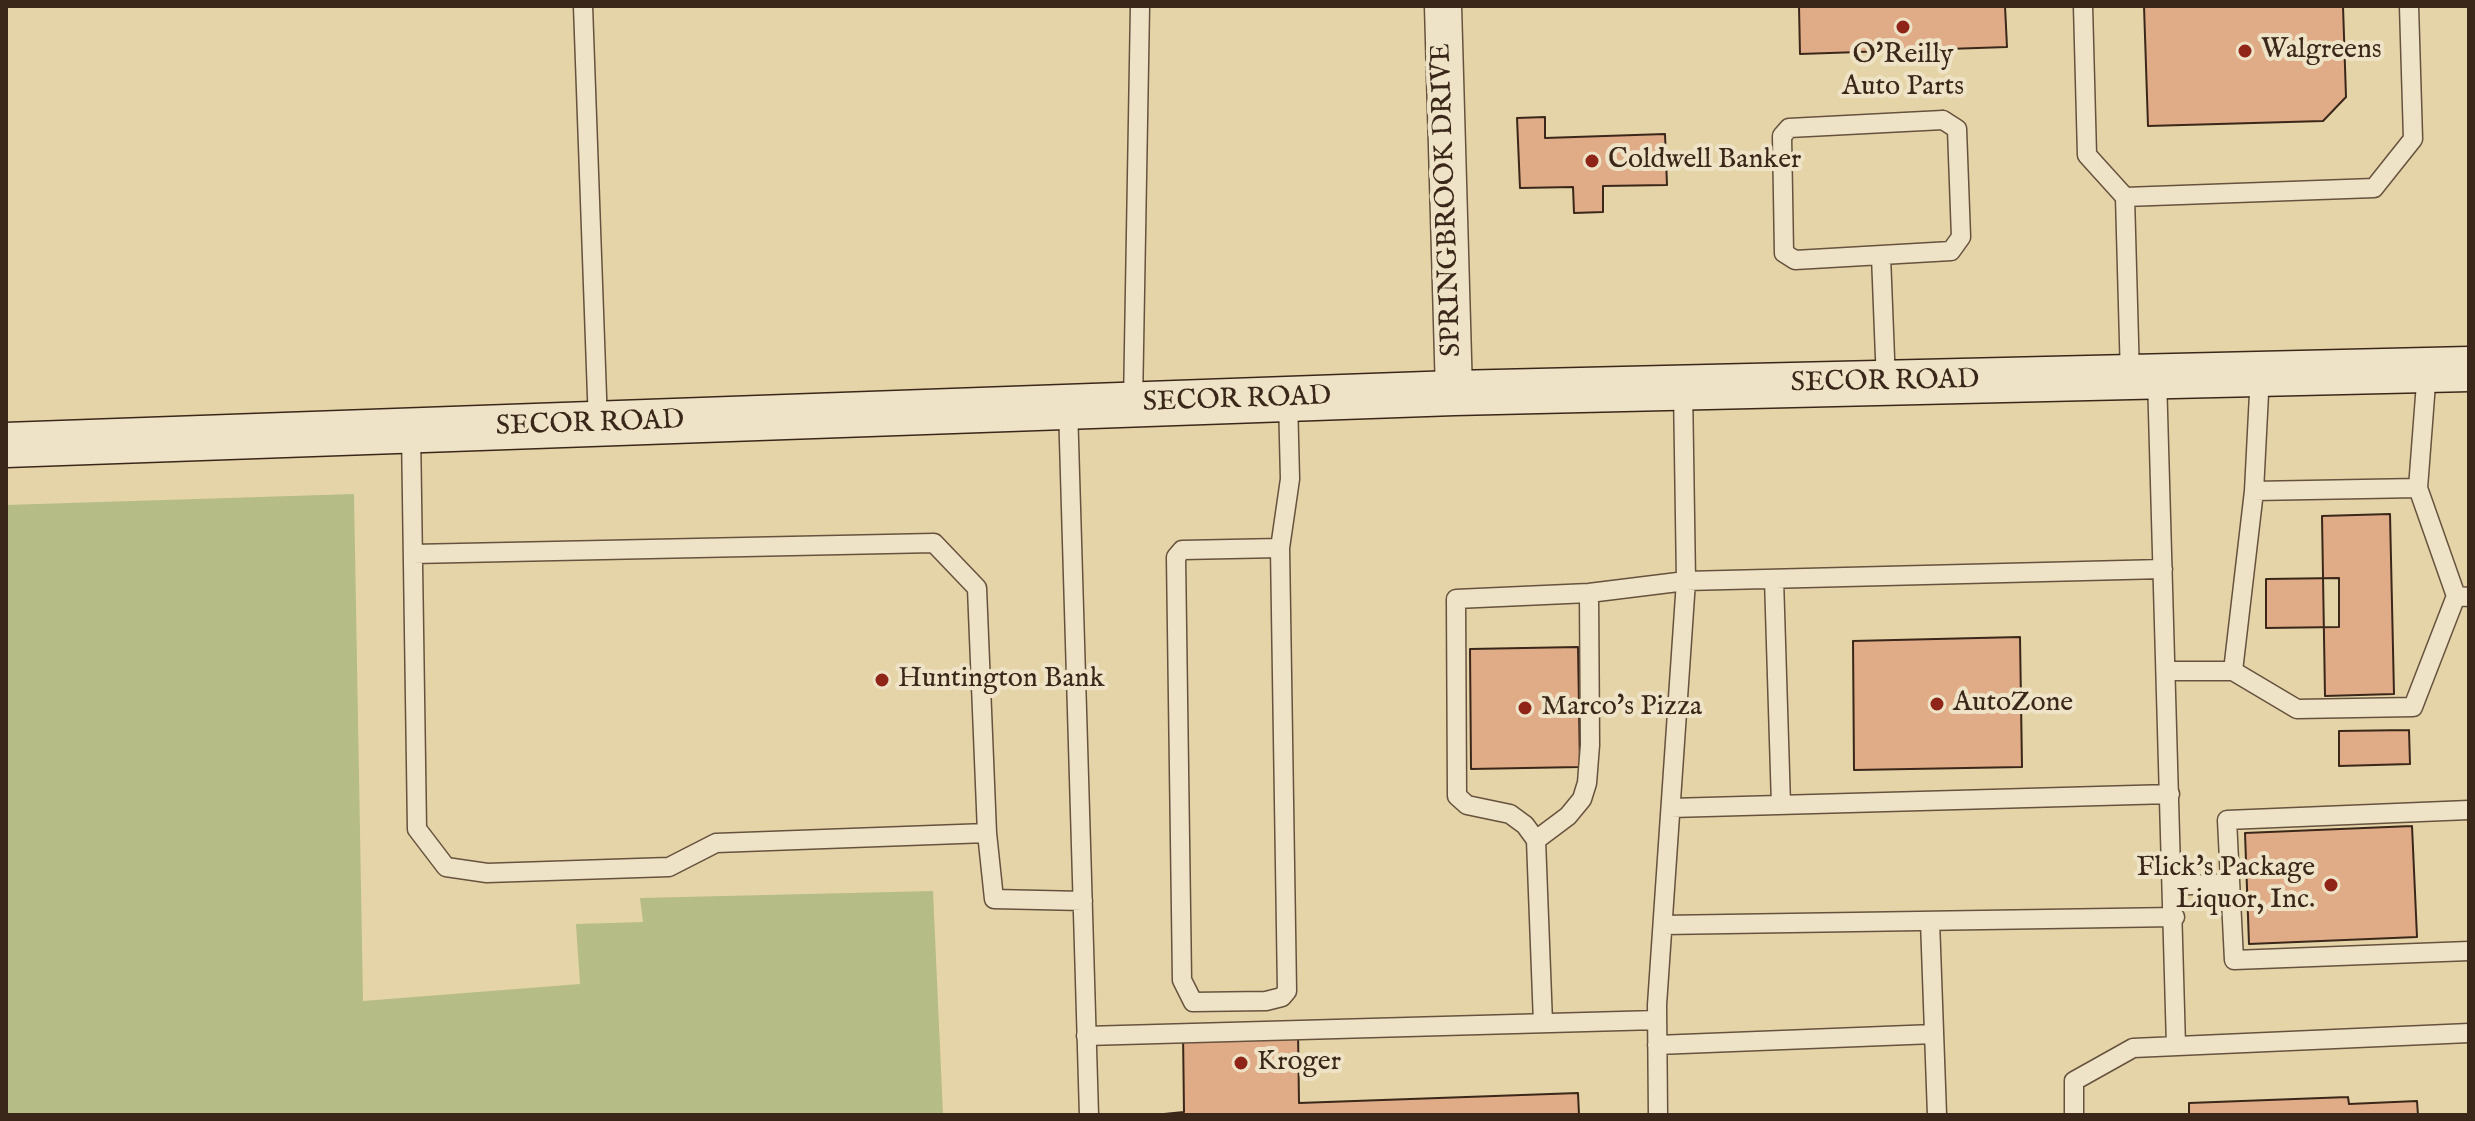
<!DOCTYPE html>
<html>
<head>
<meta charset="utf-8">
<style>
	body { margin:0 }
	#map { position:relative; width:2475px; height:1121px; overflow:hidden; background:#e5d4a8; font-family:"IM FELL English",serif }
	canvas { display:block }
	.frame { position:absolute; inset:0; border:8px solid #3b271a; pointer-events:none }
</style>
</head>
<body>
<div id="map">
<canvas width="2475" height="1121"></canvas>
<div class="frame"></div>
</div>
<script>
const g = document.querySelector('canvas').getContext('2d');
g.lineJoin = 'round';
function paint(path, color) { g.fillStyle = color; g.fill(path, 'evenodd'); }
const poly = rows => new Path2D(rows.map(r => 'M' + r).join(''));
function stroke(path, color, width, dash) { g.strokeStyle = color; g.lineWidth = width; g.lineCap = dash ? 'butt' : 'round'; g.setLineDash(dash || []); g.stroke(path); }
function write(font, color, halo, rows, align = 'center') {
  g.font = font + ' "IM FELL English",serif'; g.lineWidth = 8; g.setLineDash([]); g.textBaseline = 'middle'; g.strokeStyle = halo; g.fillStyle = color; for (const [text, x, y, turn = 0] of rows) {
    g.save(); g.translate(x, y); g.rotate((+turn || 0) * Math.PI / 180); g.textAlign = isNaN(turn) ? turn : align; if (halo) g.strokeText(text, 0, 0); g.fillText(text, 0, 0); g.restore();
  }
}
paint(poly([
	[354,494,363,1001,580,984,576,924,643,922,640,898,933,891,943,1115,6,1115,6,505]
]), '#b6bc86');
const building = poly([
	[1799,6,2005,6,2007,47,1800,54,1799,6],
	[2144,6,2343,6,2346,97,2323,121,2148,126,2144,6],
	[1545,117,1545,138,1665,134,1667,185,1603,186,1603,212,1574,213,1573,187,1520,188,1517,118,1545,117],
	[2390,514,2394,694,2325,696,2322,516,2390,514],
	[2339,578,2339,627,2266,628,2266,579,2339,578],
	[2020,637,2022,767,1854,770,1853,641,2020,637],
	[1578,647,1580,767,1471,769,1470,649,1578,647],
	[2409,730,2410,764,2339,766,2339,731,2409,730],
	[2412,826,2417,937,2249,944,2245,833,2412,826],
	[1298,1030,1299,1103,1578,1093,1579,1115,1154,1115,1184,1112,1183,1033,1298,1030],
	[2348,1097,2349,1104,2417,1101,2418,1115,2189,1115,2189,1103,2348,1097]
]);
paint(building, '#dfac87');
stroke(building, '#3b271a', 2);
const lane = poly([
	[583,6,598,424],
	[2083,6,2087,155,2125,197],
	[1943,120,1957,129,1961,237,1951,251,1795,260,1784,253,1782,136,1789,128,1943,120],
	[1881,256,1886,383],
	[2260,374,2254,491,2418,488,2456,596,2469,597],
	[2130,377,2125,197,2374,188,2413,139,2409,6],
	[2157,377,2176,1046],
	[1133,404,1140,6],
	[1068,407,1089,1115],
	[411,431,417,829,446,867,487,873,669,867,716,843,987,833,994,899,1083,901],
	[2418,488,2427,370],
	[1280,548,1182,550,1176,557,1182,980,1193,1002,1266,1001,1282,997,1287,991,1280,548,1290,479,1288,399],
	[413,554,934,543,977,588,987,833],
	[1774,579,1781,805],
	[2166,671,2233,671,2297,709,2413,707,2456,596],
	[2233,671,2254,491],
	[1671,808,2170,794],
	[2469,810,2227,820,2234,960,2469,951],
	[1536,840,1568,816,1582,799,1587,783,1590,745,1589,593],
	[2173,886,2230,883],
	[1930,921,1937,1115],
	[1663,925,2175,917],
	[1543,1023,1536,840,1525,825,1510,814,1467,805,1457,796,1456,599,1589,593,1686,581,2163,569],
	[1086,1036,1657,1020],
	[1657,1045,1934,1034],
	[1658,1115,1657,1005,1686,581,1683,388],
	[2074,1115,2074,1081,2133,1048,2469,1033]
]);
const street = poly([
	[1443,6,1454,393]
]);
const secondary = poly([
	[6,445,1454,393,2469,369]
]);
stroke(lane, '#66523e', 21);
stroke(street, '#66523e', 39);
stroke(secondary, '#3b271a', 47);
stroke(lane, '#eee3c6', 18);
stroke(street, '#eee3c6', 36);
stroke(secondary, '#eee3c6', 44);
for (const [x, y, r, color] of [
	[1903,27,8,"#8f2418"],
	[2245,51,8,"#8f2418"],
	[1592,161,8,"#8f2418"],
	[882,680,8,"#8f2418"],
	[1937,704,8,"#8f2418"],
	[1525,708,8,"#8f2418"],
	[2331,885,8,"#8f2418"],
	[1241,1063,8,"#8f2418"]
]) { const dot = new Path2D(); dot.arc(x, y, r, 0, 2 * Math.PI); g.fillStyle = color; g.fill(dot); stroke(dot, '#eee3c6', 3); }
write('28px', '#3b271a', '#eee3c6', [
	["Walgreens",2261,51],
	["O'Reilly",1903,56,"center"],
	["Auto Parts",1903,88,"center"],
	["Coldwell Banker",1608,161],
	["Huntington Bank",898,680],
	["AutoZone",1953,704],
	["Marco's Pizza",1541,708],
	["Flick's Package",2315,869,"right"],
	["Liquor, Inc.",2315,901,"right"],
	["Kroger",1257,1063]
], 'left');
write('28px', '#3b271a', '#eee3c6', [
	["SPRINGBROOK DRIVE",1448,200,-92],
	["SECOR ROAD",1885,383,-1],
	["SECOR ROAD",1237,401,-2],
	["SECOR ROAD",590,425,-2]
]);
</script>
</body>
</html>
